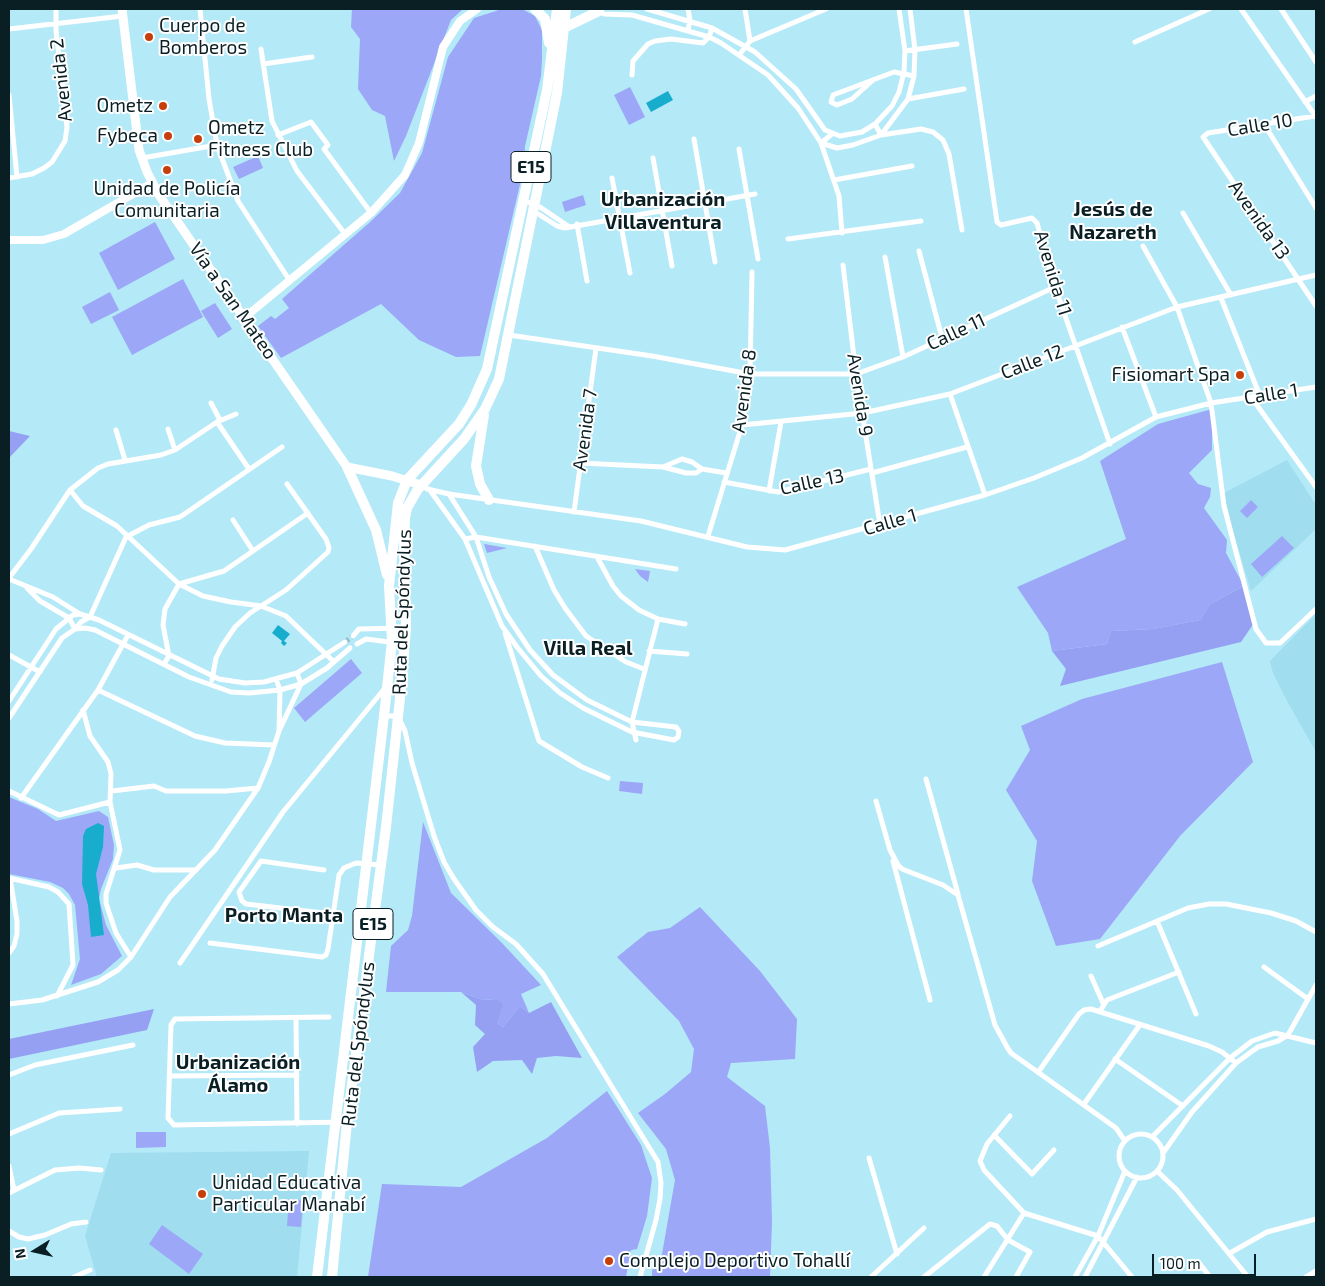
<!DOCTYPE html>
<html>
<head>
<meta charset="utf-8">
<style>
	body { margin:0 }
	#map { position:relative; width:1325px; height:1286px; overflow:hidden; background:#b4e9f8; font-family:"Exo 2",sans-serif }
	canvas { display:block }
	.frame { position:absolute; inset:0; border:10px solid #0a1f24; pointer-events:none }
	.north { position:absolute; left:10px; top:1226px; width:50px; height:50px; -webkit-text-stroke:4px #fff; paint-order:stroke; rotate:260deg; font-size:14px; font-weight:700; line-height:20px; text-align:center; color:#0a1f24 }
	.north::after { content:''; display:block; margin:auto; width:18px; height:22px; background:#0a1f24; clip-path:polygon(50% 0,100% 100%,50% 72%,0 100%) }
	.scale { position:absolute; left:1152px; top:1254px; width:104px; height:22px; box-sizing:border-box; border:2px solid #0a1f24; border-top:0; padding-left:6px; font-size:15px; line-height:18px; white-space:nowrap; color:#0a1f24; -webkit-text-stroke:4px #fff; paint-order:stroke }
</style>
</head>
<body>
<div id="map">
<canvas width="1325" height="1286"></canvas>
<div class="frame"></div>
<div class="north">N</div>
<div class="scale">100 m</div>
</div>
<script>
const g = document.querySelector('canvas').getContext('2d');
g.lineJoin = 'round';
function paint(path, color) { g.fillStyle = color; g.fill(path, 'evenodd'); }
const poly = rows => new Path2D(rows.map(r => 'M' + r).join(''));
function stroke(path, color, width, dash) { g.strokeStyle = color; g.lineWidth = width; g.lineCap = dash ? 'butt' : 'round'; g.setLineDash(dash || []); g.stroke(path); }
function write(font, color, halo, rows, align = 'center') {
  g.font = font + ' "Exo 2",sans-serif'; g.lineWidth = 4; g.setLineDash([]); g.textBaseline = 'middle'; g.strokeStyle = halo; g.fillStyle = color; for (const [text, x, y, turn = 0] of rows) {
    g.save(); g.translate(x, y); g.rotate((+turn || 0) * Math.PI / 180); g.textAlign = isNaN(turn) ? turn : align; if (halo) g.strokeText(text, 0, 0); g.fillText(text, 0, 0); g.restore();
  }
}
paint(poly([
	[1287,460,1316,505,1316,529,1251,591,1233,531,1224,493],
	[1316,614,1316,752,1287,701,1273,673,1270,661],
	[309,1151,297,1277,97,1277,85,1236,111,1153]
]), '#9fddef');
paint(poly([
	[352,9,463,9,451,20,406,136,394,161,385,116,372,110,358,89,360,39,351,27],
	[502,9,522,9,535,16,542,30,542,59,541,76,525,146,524,167,480,356,456,357,419,340,381,304,281,358,258,326,271,316,275,319,289,308,282,299,369,223,400,193,422,153,448,57,474,18],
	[630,87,645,117,629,125,614,95],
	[258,156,263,168,239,179,233,167],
	[583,195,586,205,565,212,562,202],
	[155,222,175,259,118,290,99,253],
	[183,279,203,317,132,355,112,317],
	[110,292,119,310,91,324,82,307],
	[215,303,232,329,218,338,201,311],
	[1212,409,1212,450,1189,473,1198,484,1211,488,1210,497,1204,508,1227,540,1226,553,1244,586,1210,604,1200,620,1153,629,1111,631,1107,644,1052,651,1048,633,1017,587,1126,539,1100,461,1158,424],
	[1251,500,1258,507,1247,518,1240,511],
	[1282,536,1294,548,1262,577,1251,564],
	[484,544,507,548,487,553],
	[635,569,650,571,648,582,640,576],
	[351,659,362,673,305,722,294,708],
	[1222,662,1253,762,1180,836,1100,939,1056,946,1032,881,1037,841,1006,790,1030,750,1021,726,1082,699],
	[620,781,643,783,642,794,619,791],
	[9,797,38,809,56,821,99,811,108,817,114,845,113,859,101,889,99,899,106,925,122,956,101,974,71,985,80,959,75,905,69,894,63,888,50,882,9,874],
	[423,822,451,893,502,943,541,985,521,994,529,1013,520,1006,503,1027,497,1023,496,999,483,1000,461,992,386,992,391,946,408,930,412,916],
	[700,907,760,971,797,1019,795,1059,731,1063,727,1077,765,1106,770,1148,772,1222,770,1277,652,1277,652,1271,662,1254,675,1180,666,1149,638,1113,665,1094,691,1072,694,1049,679,1021,617,957,648,932,670,928],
	[607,1091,641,1145,652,1178,647,1216,637,1249,631,1250,626,1277,368,1277,382,1184,461,1187,547,1138],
	[136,1132,166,1132,166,1147,136,1148],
	[289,1199,303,1200,301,1227,287,1226],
	[162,1225,203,1254,189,1274,149,1244]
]), '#9ca7f7');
paint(poly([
	[9,431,30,436,9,458],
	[1244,586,1254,623,1241,642,1060,686,1066,669,1052,651,1107,644,1111,631,1153,629,1200,620,1210,604],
	[461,992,483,1000,496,999,503,1004,497,1023,503,1027,520,1006,529,1013,551,1002,582,1058,556,1056,537,1058,532,1074,522,1060,493,1061,477,1072,473,1047,485,1034,475,1025,476,1005],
	[154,1009,147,1030,9,1059,9,1039]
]), '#95a0f2');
paint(poly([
	[668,91,673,100,651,112,646,103],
	[278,625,290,634,284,641,287,643,284,646,281,643,282,641,272,633],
	[98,823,104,826,103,847,96,874,104,935,91,937,88,905,82,884,83,836,86,829]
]), '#18adcd');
stroke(poly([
	[345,642,353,636]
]), '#92c1ce', 5, [5, 2.5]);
stroke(poly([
	[200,9,209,99,217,145,238,201,290,281],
	[647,9,712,28,755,52,796,89,825,130,840,136,862,132,875,124,892,106,899,92,904,72,905,51,899,9],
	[745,9,750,41],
	[966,9,997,222,1001,225,1032,218,1037,223,1055,287,1110,444],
	[1241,9,1316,117],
	[1281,9,1316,62],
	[598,10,604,14,632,15,709,37,721,43,768,75,798,108,821,143,837,148,853,145,881,135,908,99,914,76,915,50,910,9],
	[9,29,123,16],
	[688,30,690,20,688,9],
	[1135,42,1209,9],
	[261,49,272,121,297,171,345,234],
	[905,51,957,44],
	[740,54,750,41,826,9],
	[263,64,312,57],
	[632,75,633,61,648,44,655,41,671,39,703,43,709,37,712,28],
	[873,80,852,99,837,105,831,102,833,95,894,72,914,76],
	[9,95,17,177],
	[908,99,964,89],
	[1305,102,1316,96],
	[1315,116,1208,133,1203,137,1316,306],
	[875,124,881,135,921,129,933,132,943,140,949,154,962,230],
	[1264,124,1316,208],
	[832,134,821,143,839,196,842,233],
	[278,135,311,122,328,145,324,149,371,213],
	[694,139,715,262],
	[739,149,758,259],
	[142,158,217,145],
	[653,158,672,266],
	[9,178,32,174,44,168,52,162,65,141,67,127,56,30,56,9],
	[612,178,630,273],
	[834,180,912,166],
	[525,201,540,207,568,226],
	[532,210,557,226,565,228,755,194],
	[1183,213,1231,295],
	[577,224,587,281],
	[788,239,921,221],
	[1143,246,1177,307,1211,403,1224,506,1256,629,1266,643,1280,643,1316,609],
	[919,251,942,338],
	[885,257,903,357],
	[843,265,856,374,880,525],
	[1221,298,1260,396],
	[1122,327,1156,417],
	[509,335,652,356,750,374,856,374,903,357,1055,287],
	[950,394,985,495],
	[1251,397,1316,487],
	[211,403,220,420],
	[217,422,236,414],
	[742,425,863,413,950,394,1177,307,1316,275],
	[168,429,175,450],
	[116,430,125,460],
	[580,463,663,467,682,459,692,462,702,469,726,473],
	[663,467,686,473,696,473,702,469],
	[872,473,967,447],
	[724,482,778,492,871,469],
	[422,485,427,489,449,494,641,521,747,547,785,550,985,495,1034,478,1082,458,1156,417,1211,403,1316,387],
	[429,489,465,539,502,626,517,647,541,676,560,693,583,708,632,732,674,740,678,737,679,731,676,727,632,722,587,700,553,675,530,650,506,614,489,577,476,537,449,494],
	[70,490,83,506,117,526,179,584,203,596,231,602,261,606,286,616,333,661],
	[769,491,781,422],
	[574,512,596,348],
	[233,520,253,551],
	[708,536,742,425,750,374,752,272],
	[465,539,476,537,676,569],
	[535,546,554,590,565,608,586,636,626,662,644,669],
	[597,557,613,586,621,596,639,610,658,619,685,624],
	[9,578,31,549,70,490,98,468,108,464,161,455,175,450,217,422,249,469],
	[9,579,53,597,80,614,99,620,219,679,245,683,264,682,297,673,345,642],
	[27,588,40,601,69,618,75,629],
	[75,629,81,622,90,617,126,537,149,525,180,517,282,447],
	[505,633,539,741,582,767,608,778],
	[353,636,359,629,406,628],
	[357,644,366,639,404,644],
	[649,651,687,654],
	[9,655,40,672],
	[164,664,169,656,163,625,165,609,179,584,224,571,308,513],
	[276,679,280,690,279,731,301,684,297,673],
	[212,680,216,658,222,646,235,627,250,613,286,590,328,552,329,548,326,539,287,484],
	[98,690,195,736,225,743,274,745],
	[9,701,56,629,73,615,79,614],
	[83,710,90,736,108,762,111,774,110,802,120,850,106,894,106,903,116,933,131,957],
	[384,716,398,716,405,731,412,763,434,836,444,862,454,879,476,910,493,927,516,944,543,974,658,1162,661,1183,660,1199,656,1220,640,1277],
	[9,718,62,638,75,629,85,628,95,630,189,677,231,692,249,693,280,690,301,684,327,668,350,648],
	[636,740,632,722,658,619],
	[926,779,958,894],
	[9,791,59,815,110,802],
	[112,791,154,786,166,791,226,791,258,788],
	[21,798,98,690,128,635],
	[876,801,890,850,898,865,902,869,943,885,958,895,995,1025,1007,1047,1011,1053,1116,1128,1125,1141],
	[893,861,930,1000],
	[116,868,137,865,154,870,196,870],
	[324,870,261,861,239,892,242,901,246,904,332,914],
	[9,878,49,887,58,892,69,904,73,965,57,996],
	[1157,921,1196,1014],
	[210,943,322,957,326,955,328,949,339,875,344,868,356,863,381,865],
	[1098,946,1188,908,1209,904,1226,904,1271,913,1296,921,1316,932],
	[9,953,14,946,17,934,17,921,10,878],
	[180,963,283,812,385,688],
	[1264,967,1308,999],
	[1091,976,1103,1003],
	[9,1004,42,1000,98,982,118,970,131,957,170,897,215,850,258,788,269,762,279,731],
	[1100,1011,1107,1000,1179,972],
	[329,1017,175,1019,171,1025,168,1118,174,1125,347,1122],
	[296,1018,297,1124],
	[1115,1059,1183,1106],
	[1039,1071,1079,1014,1084,1010,1091,1009,1209,1046,1222,1052,1236,1063],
	[9,1075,35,1065,133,1045],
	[169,1076,297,1075],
	[1084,1104,1139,1026],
	[1010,1116,987,1144,980,1161,984,1170,1024,1213],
	[9,1134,59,1113,120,1109],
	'1119 1156a22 22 0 1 1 44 0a22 22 0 1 1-44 0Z',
	[994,1135,1032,1174,1054,1150],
	[1152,1137,1230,1058,1252,1041,1275,1033,1316,1043],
	[1163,1153,1192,1112,1236,1063,1258,1047,1278,1041,1288,1035,1316,985],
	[869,1158,897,1254],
	[9,1166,14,1190],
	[1157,1171,1177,1190,1248,1277],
	[9,1193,55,1170,79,1168,101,1170],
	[9,1231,19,1237,28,1239,45,1235,71,1224,86,1222],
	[1230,1253,1267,1232,1316,1219],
	[1200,1264,1210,1277],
	[74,1277,90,1270],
	[871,1277,924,1228],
	[924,1277,990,1224,997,1226,1008,1240,1030,1252,1016,1277],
	[984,1277,1024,1213,1098,1236,1132,1277],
	[1075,1277,1098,1236,1125,1171],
	[1085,1277,1137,1177],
	[1306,1277,1316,1271]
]), '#fff', 5);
stroke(poly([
	[9,240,43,240,64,234,152,183],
	[244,318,371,213,405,175,419,143,443,47,460,21,477,9]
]), '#fff', 8);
stroke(poly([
	[122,9,139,150,147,172,159,195,347,467,392,476,421,485]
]), '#fff', 9);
stroke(poly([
	[535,9,545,19,549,43],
	[566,27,599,11],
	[484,415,476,466,480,484,489,500],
	[347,467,376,530,387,575],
	[317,1277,384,716,392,641,389,586,398,503,407,480,459,424,471,405,487,369,547,90,557,9],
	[332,1277,347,1122,386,827,401,689,406,628,404,543,405,518,407,508,418,489,464,439,485,409,499,379,557,93,566,9]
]), '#fff', 10);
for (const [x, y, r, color] of [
	[149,37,5,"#c63f0b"],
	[163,106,5,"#c63f0b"],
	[168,136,5,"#c63f0b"],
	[198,139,5,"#c63f0b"],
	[167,170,5,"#c63f0b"],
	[1240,375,5,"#c63f0b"],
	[202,1194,5,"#c63f0b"],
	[609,1261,5,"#c63f0b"]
]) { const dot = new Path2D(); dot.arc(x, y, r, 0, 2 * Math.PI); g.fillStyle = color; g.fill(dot); stroke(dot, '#fff', 2); }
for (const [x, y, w] of [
	[531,167,40],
	[373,924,40]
]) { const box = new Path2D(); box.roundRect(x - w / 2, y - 15.5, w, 31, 4); g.fillStyle = '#fff'; g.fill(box); stroke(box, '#0a1f24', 1); }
write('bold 18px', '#0a1f24', null, [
	["E15",531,167],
	["E15",373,924]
]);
write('19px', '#0a1f24', '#fff', [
	["Cuerpo de",159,26],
	["Bomberos",159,48],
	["Ometz",153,106,"right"],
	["Ometz",208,128],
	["Fitness Club",208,150],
	["Fybeca",158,136,"right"],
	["Unidad de Policía",167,189,"center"],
	["Comunitaria",167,211,"center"],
	["Fisiomart Spa",1230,375,"right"],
	["Unidad Educativa",212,1183],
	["Particular Manabí",212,1205],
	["Complejo Deportivo Tohallí",619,1261]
], 'left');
write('19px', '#0a1f24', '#fff', [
	["Avenida 2",61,80,-96],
	["Calle 10",1260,125,-9],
	["Avenida 13",1259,220,55],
	["Avenida 11",1053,273,73],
	["Vía a San Mateo",233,301,55],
	["Calle 11",956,332,-25],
	["Calle 12",1032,362,-21],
	["Avenida 8",744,391,-82],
	["Calle 1",1271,394,-9],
	["Avenida 9",860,395,81],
	["Avenida 7",585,430,-82],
	["Calle 13",812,482,-12],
	["Calle 1",890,522,-16],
	["Ruta del Spóndylus",402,612,-88],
	["Ruta del Spóndylus",358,1044,-83]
]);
write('bold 20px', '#0a1f24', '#fff', [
	["Urbanización",663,199],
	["Villaventura",663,222],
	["Jesús de",1113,209],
	["Nazareth",1113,232],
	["Villa Real",588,648],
	["Porto Manta",284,915],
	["Urbanización",238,1062],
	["Álamo",238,1085]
]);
</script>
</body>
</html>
